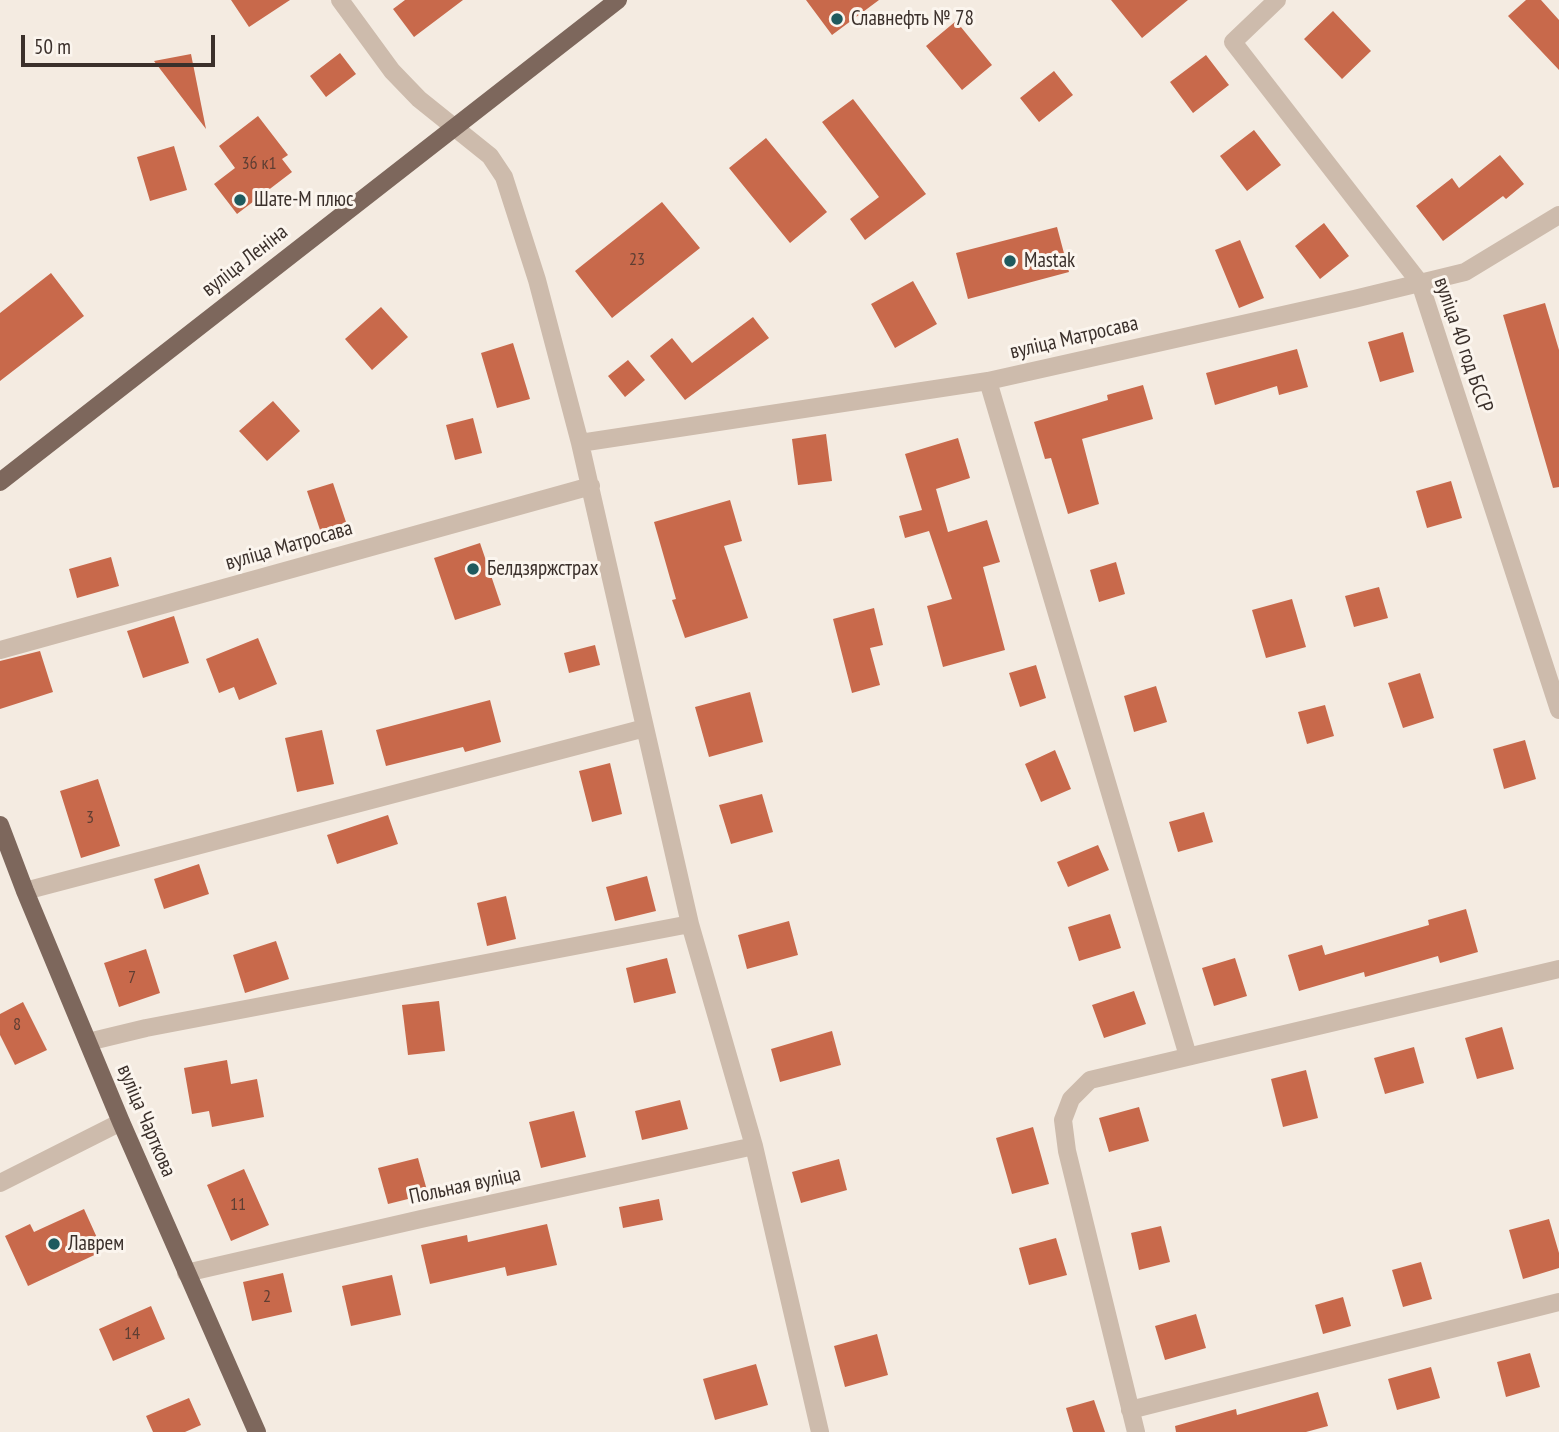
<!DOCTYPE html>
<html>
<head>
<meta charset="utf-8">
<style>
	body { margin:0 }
	#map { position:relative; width:1559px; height:1432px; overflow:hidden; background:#f4ebe1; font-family:"PT Sans Narrow",sans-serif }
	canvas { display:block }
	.scale { position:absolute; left:21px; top:35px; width:194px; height:32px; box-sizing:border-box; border:4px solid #3b302b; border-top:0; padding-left:9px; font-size:21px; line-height:24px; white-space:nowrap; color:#3b302b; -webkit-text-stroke:5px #fbf5ee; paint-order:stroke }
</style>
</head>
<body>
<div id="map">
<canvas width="1559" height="1432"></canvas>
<div class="scale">50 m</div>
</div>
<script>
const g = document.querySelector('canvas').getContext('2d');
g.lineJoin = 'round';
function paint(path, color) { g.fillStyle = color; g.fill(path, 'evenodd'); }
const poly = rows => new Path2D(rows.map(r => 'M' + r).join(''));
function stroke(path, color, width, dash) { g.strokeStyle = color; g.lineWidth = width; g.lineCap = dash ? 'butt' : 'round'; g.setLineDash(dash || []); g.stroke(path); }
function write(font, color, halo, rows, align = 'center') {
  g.font = font + ' "PT Sans Narrow",sans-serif'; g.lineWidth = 6; g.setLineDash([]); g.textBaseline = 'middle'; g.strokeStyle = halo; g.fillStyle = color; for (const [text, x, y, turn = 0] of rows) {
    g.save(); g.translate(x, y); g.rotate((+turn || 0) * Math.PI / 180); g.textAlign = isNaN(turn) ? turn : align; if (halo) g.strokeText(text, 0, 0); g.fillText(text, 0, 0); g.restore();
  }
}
paint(poly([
	[231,0,290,0,249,27],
	[405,0,463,0,414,37,393,9],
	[806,0,879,0,832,35],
	[1111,0,1188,0,1142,38],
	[1526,0,1541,0,1559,20,1559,70,1508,16],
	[1333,11,1371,51,1342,79,1304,39],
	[956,21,992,65,962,90,926,46],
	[340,53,356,74,326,97,310,76],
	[191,54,206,129,154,61],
	[1206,55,1229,85,1193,113,1170,82],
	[1054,71,1073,95,1039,122,1020,98],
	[853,99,926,194,865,240,850,219,879,197,822,122],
	[258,116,288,155,282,159,292,172,237,214,214,184,235,168,219,146],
	[1254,130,1281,165,1247,191,1220,156],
	[766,138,827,212,790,243,729,168],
	[174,146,187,190,150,201,137,157],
	[1500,155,1524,184,1506,199,1503,196,1443,241,1416,206,1452,178,1459,188],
	[662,202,700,248,612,318,575,271],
	[1324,223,1349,256,1320,279,1295,246],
	[1057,227,1069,272,968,299,956,253],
	[1240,240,1264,298,1239,308,1215,250],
	[51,273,84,316,0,381,0,313],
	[913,281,937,324,895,348,871,304],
	[1545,303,1559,350,1559,487,1553,488,1503,315],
	[381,307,408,337,372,370,345,339],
	[753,317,769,338,685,400,650,356,672,338,692,363],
	[1403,332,1414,372,1380,382,1368,342],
	[513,343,530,399,497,408,481,353],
	[1297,349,1308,387,1279,395,1277,386,1215,405,1206,373],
	[628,360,645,380,625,397,608,376],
	[1143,385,1153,419,1082,439,1099,504,1068,514,1051,458,1045,459,1034,422,1108,400,1107,395],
	[273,401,300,431,267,461,239,431],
	[473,418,482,453,455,460,446,425],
	[826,434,832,481,798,485,792,439],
	[958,438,970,478,936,489,948,532,987,520,1000,562,983,567,1005,650,943,667,927,606,952,599,929,531,905,538,899,516,922,510,905,454],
	[1451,481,1462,518,1427,528,1416,491],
	[333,483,347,525,321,533,307,491],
	[730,500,742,541,724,546,748,618,685,638,672,600,676,599,654,522],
	[480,543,501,605,455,620,434,558],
	[111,557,119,586,77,598,69,569],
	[1116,562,1125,594,1099,602,1090,570],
	[1379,587,1388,618,1354,627,1345,596],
	[1292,599,1306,647,1266,658,1252,610],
	[874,608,883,645,870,648,880,685,852,693,833,619],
	[174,616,189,663,143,678,127,631],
	[258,638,277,684,239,700,234,687,219,693,206,659],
	[595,645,600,665,569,673,564,653],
	[40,651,53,692,0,709,0,661],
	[1036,665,1046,698,1020,707,1009,673],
	[1420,673,1434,718,1403,728,1388,683],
	[1156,686,1167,722,1134,732,1124,696],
	[750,692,763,742,709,757,695,707],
	[490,700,501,742,465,752,463,747,386,766,376,730],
	[1325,705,1334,736,1307,744,1298,712],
	[322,730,334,784,297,792,285,738],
	[1525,740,1536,779,1504,789,1493,749],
	[1055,750,1071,789,1041,802,1025,764],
	[610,763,622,814,592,822,579,771],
	[98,779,120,846,81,858,60,791],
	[762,794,773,832,731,844,719,805],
	[1204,812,1213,842,1178,852,1169,822],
	[388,815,398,844,337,864,327,835],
	[1098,845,1109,870,1068,887,1057,862],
	[199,864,209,894,164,909,154,879],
	[647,876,656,911,615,921,606,887],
	[506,896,516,939,487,946,477,903],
	[1466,909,1478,952,1440,963,1438,956,1365,977,1364,972,1299,991,1288,955,1322,945,1325,955,1429,925,1428,920],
	[1110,914,1121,948,1079,961,1068,927],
	[789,921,798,955,747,969,738,935],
	[276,941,289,979,245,993,233,955],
	[146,949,160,993,119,1007,104,963],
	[667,958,676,993,634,1003,626,968],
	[1235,958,1247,996,1214,1006,1202,968],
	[1134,991,1146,1024,1104,1038,1092,1005],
	[439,1001,445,1051,408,1055,402,1005],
	[23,1002,47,1050,15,1065,0,1035,0,1014],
	[1502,1027,1514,1069,1477,1079,1465,1038],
	[832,1031,841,1065,780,1082,771,1049],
	[1414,1047,1424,1083,1385,1094,1374,1058],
	[227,1060,231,1084,257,1079,264,1117,212,1127,209,1111,192,1114,184,1068],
	[1306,1070,1318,1118,1283,1127,1271,1079],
	[680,1100,688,1129,642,1140,635,1111],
	[1139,1107,1149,1141,1109,1152,1099,1118],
	[574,1111,586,1157,541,1168,529,1122],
	[1033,1127,1049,1184,1012,1194,996,1138],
	[418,1158,428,1194,388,1204,378,1168],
	[839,1159,847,1190,801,1203,792,1172],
	[244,1169,269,1225,231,1241,207,1185],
	[659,1199,663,1220,623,1228,619,1207],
	[84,1209,103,1251,28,1286,5,1236,30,1224,34,1232],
	[1549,1219,1559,1253,1559,1268,1523,1279,1509,1230],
	[547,1224,557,1265,507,1276,505,1267,430,1284,421,1245,467,1235,468,1242],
	[1161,1226,1170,1262,1139,1270,1131,1233],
	[1056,1238,1067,1275,1029,1285,1019,1248],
	[1421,1262,1432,1299,1403,1307,1392,1270],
	[283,1273,292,1312,252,1321,243,1282],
	[392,1275,401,1315,351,1326,342,1286],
	[1343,1297,1351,1326,1323,1334,1315,1305],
	[151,1306,165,1339,113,1361,99,1329],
	[1196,1314,1206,1348,1165,1360,1155,1326],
	[877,1334,888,1375,845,1387,834,1346],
	[1530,1353,1540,1387,1506,1397,1497,1362],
	[756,1364,768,1405,715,1420,703,1379],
	[1431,1367,1440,1398,1397,1410,1388,1379],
	[1318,1392,1328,1426,1306,1432,1176,1432,1175,1426,1236,1409,1237,1415],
	[189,1398,201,1425,185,1432,153,1432,146,1416],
	[1094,1400,1105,1432,1073,1432,1066,1408]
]), '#c8694b');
stroke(poly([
	[340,0,392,71,419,99,490,156,504,177,537,280,580,443,690,924,754,1146,820,1432],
	[1277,0,1233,42,1420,283,1559,710],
	[988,381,1188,1056],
	[580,443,988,381,1354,299,1465,272,1559,215],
	[0,650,591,486],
	[25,891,645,728],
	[88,1042,146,1028,690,924],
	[0,1183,121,1122],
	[186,1273,421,1219,754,1146],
	[1130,1410,1559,1302],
	[1136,1432,1067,1151,1063,1120,1071,1099,1090,1080,1559,969]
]), '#cdbbac', 18);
stroke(poly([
	[0,482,618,0],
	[0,825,25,891,121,1122,257,1432]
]), '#7d675c', 18);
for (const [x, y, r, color] of [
	[837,19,7,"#1f5a5e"],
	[240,200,7,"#1f5a5e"],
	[1010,261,7,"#1f5a5e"],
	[473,569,7,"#1f5a5e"],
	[54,1244,7,"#1f5a5e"]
]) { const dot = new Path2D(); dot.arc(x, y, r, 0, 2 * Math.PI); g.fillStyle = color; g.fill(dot); stroke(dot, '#fbf5ee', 2.5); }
write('18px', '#5e3e33', null, [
	["36 к1",259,164],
	["23",637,260],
	["3",90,818],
	["7",132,978],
	["8",17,1025],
	["11",238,1205],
	["2",267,1297],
	["14",132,1334]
]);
write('21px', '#3b302b', '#fbf5ee', [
	["Славнефть № 78",851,19],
	["Шате-М плюс",254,200],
	["Mastak",1024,261],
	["Белдзяржстрах",487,569],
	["Лаврем",68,1244]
], 'left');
write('21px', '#3b302b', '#fbf5ee', [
	["вуліца Леніна",245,261,-38],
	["вуліца Матросава",1074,338,-13],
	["вуліца 40 год БССР",1463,345,71],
	["вуліца Матросава",289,546,-16],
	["вуліца Чарткова",146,1121,67],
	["Польная вуліца",465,1186,-12]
]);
</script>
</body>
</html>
